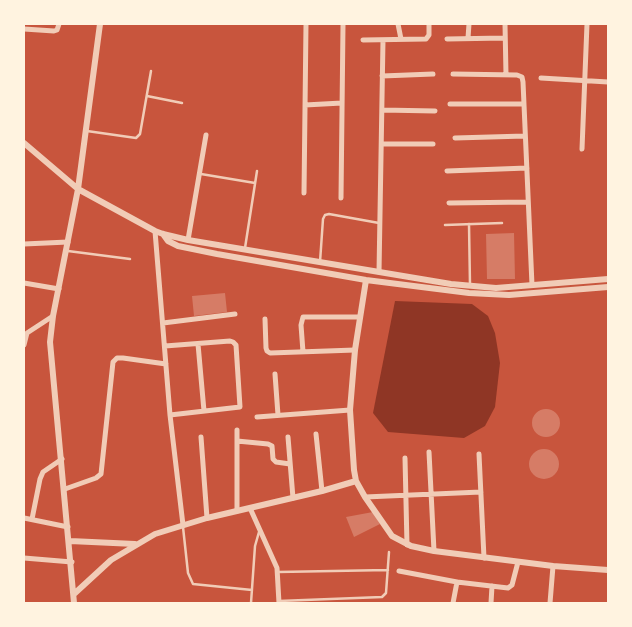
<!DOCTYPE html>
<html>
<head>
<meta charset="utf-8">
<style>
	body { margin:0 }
	#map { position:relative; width:632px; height:627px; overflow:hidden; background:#c8553d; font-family:"DM Sans",sans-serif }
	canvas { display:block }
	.frame { position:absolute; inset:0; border:25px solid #fff3e0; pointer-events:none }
</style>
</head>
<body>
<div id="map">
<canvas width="632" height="627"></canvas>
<div class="frame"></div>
</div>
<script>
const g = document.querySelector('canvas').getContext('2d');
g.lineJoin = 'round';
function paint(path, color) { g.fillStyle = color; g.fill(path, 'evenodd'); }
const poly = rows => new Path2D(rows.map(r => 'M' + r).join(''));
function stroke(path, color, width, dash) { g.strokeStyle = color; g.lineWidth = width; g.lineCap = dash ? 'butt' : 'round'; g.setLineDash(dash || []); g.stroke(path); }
paint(poly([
	[395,301,472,304,488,316,495,333,500,363,495,407,485,426,464,438,388,432,373,413]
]), '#8f3625');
paint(poly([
	[514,233,515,279,487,279,486,234],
	[225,293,227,312,194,316,192,296],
	'532 423a14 14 0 1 1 28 0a14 14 0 1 1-28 0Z',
	'529 464a15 15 0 1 1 30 0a15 15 0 1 1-30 0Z',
	[373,512,380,524,354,537,346,517]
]), '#d67c66');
stroke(poly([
	[147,96,182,103],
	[87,131,136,138,140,134,151,71],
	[201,174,255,183],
	[469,224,470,285],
	[445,225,502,223],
	[245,248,257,171],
	[68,251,130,259],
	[320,262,323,219,325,215,329,214,379,223],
	[183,527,188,573,193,584,252,590],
	[278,572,388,570],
	[279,601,382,597,386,593,389,552],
	[251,603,255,546,259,532]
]), '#f1ccb7', 2.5);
stroke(poly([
	[398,24,401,39],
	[505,24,506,75],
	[24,29,54,31,57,30,59,24],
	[468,38,469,24],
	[447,39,504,38],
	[363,40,426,39,429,35,429,24],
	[453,74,517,75,522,77,523,82,532,285],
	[382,76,433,74],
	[541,78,608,82],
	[450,104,524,104],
	[305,105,342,103],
	[382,110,435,111],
	[455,138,525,136],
	[382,144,433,144],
	[582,149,587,24],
	[447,171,527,168],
	[304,193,306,24],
	[341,198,343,25],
	[449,203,528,202],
	[155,231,170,415,183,525],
	[188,240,206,135],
	[24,244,68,242],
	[379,272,383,40],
	[24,283,59,289],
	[265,319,266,348,267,351,270,353,355,350],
	[163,323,235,314],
	[198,344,204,411],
	[24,345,27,333,53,316],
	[165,346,230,341,233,342,236,345,240,407,170,415],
	[303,352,301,325,303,317,360,317],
	[275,374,278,415],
	[257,417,350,410],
	[237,430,237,511],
	[316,434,322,491],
	[201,437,207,518],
	[288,437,293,498],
	[237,441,268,444,272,446,273,459,276,462,290,464],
	[429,452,434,551],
	[479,454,484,558],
	[405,458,407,545],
	[65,489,96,478,101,474,113,362,117,358,123,358,166,364],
	[365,497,481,492],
	[250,508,277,568,279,603],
	[24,518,68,527],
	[32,519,40,479,43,472,62,459],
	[24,558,72,562],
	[399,571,457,582,508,588,512,585,518,562],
	[453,603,457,582],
	[491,603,492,586],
	[550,603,553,566]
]), '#f1ccb7', 5);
stroke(poly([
	[24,143,78,189,155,231,163,234,188,240,451,284,496,288,608,279],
	[163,234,168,241,178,246,217,254,366,280,469,293,509,295,608,287],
	[366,280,355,350,350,410,354,470,356,481,365,497,392,536,411,546,434,551,553,566,608,570],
	[70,541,135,544],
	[74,594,111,560,155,534,207,518,322,491,356,481],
	[74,603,50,342,53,316,78,189,100,24]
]), '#f1ccb7', 6);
</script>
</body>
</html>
